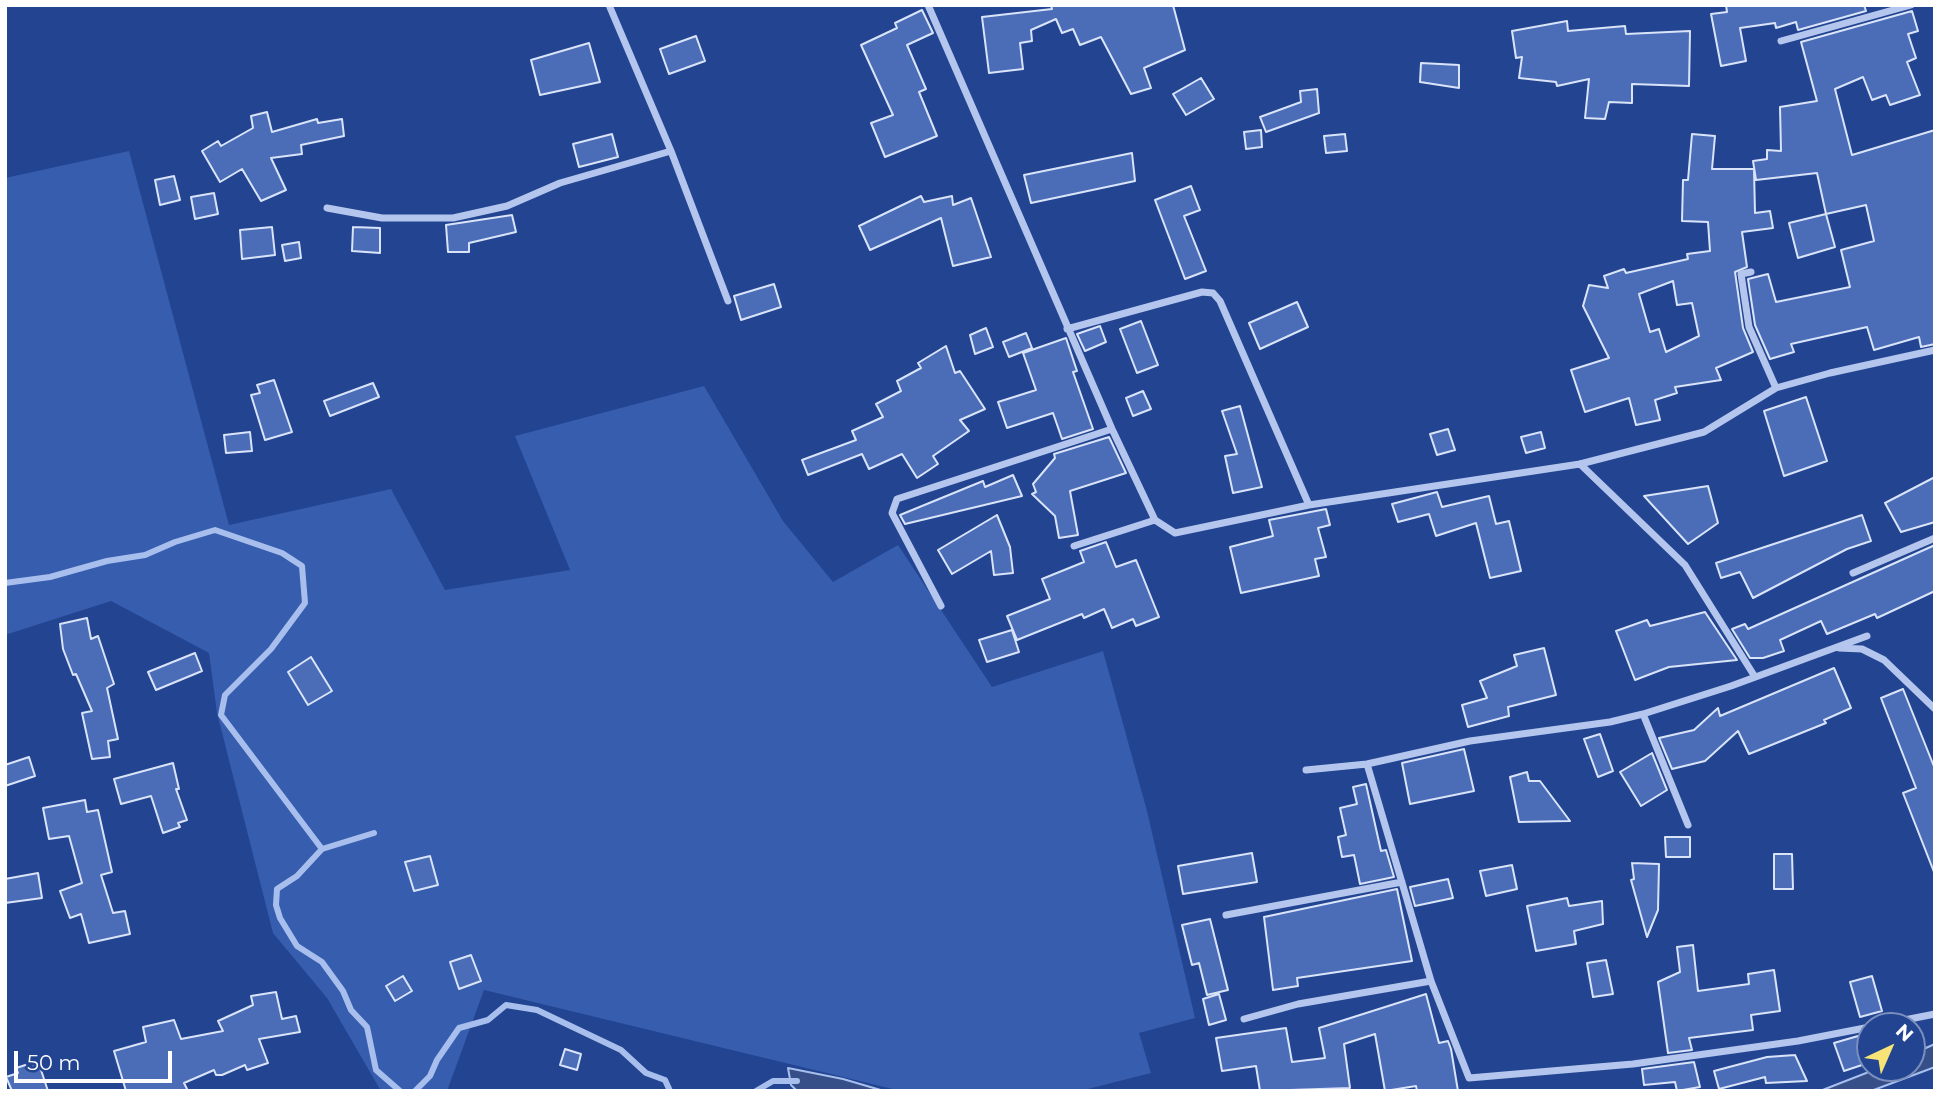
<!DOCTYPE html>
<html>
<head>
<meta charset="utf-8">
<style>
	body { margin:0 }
	#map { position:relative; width:1940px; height:1096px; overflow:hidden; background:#224491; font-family:Montserrat,sans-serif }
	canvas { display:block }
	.frame { position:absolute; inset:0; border:7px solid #fff; pointer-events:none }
	.north { position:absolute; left:1856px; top:1012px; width:70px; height:70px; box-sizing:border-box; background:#224491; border:2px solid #7a8fbd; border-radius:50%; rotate:44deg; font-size:19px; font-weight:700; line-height:28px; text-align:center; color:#fff }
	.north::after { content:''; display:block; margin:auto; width:24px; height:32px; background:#f8e476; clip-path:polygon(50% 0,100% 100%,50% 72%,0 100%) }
	.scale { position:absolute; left:14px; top:1051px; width:158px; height:32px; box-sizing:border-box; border:4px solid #fff; border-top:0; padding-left:9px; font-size:21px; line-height:24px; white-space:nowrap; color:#fff; -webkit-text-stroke:5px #224491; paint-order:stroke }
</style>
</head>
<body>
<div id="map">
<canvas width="1940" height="1096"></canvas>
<div class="frame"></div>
<div class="north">N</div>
<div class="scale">50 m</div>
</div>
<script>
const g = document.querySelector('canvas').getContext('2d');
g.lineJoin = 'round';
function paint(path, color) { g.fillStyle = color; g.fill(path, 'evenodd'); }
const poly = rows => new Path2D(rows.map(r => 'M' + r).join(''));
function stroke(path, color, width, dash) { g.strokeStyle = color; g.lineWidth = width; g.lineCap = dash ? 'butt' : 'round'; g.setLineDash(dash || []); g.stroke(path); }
paint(poly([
	[129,151,229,525,391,489,445,590,570,570,515,436,704,386,783,521,833,582,898,545,992,687,1103,651,1147,811,1195,1018,1139,1033,1151,1073,1080,1091,901,1091,484,990,447,1091,381,1091,327,998,273,933,217,713,209,653,111,601,5,635,5,178]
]), '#365dae');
const water = poly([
	[1935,1044,1935,1067,1871,1091,1820,1091,1879,1068,1912,1068,1912,1054,1935,1044],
	[788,1068,843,1079,884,1091,797,1091,791,1085,788,1068]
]);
paint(water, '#364f88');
stroke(water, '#a8bfee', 2);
stroke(poly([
	[5,583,50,577,107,561,145,555,175,542,215,530,282,553,302,566,305,603,271,649,225,695,221,715,322,849,297,876,277,889,276,905,280,918,297,946,322,962,343,991,351,1010,367,1027,376,1070,400,1091],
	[322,849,374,833],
	[415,1091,430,1076,437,1060,459,1028,488,1020,506,1005,537,1010,621,1050,646,1073,665,1080,670,1091],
	[756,1091,773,1081,797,1081]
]), '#a8bfee', 6);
const building = poly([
	[1051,5,1173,5,1185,50,1144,68,1151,88,1131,94,1101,37,1080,45,1073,29,1062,33,1056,19,1031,30,1032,41,1020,43,1023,69,989,73,982,17,1052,9,1051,5],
	[1726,5,1864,5,1866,11,1798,30,1796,22,1776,28,1775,23,1740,28,1746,61,1721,66,1711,14,1727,12,1726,5],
	[922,10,933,33,907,45,926,89,919,92,937,136,885,157,871,123,893,115,861,45,897,28,895,23,922,10],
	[1912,11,1918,31,1908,34,1916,58,1907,62,1920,95,1890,105,1886,95,1872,100,1863,77,1835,89,1852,155,1935,130,1935,344,1921,347,1919,337,1874,350,1867,327,1791,344,1794,352,1770,359,1755,325,1748,279,1768,274,1776,302,1850,287,1841,250,1874,241,1866,205,1826,214,1817,173,1756,180,1753,161,1767,159,1767,150,1781,151,1780,107,1817,101,1801,42,1912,11],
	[1567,21,1568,31,1625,26,1626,34,1690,31,1689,86,1632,84,1632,103,1609,102,1605,119,1585,118,1589,79,1557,86,1556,82,1519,78,1522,57,1516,58,1512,31,1567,21],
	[696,36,705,61,669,74,660,49,696,36],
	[589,43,600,82,540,95,531,60,589,43],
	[1421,63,1459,65,1459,88,1420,82,1421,63],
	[1201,78,1214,99,1186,115,1173,94,1201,78],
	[1317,89,1319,113,1266,132,1260,117,1301,102,1300,91,1317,89],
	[267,112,272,132,317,119,318,123,342,119,344,136,301,145,302,154,271,158,286,190,261,201,242,169,220,182,202,151,218,141,221,146,253,128,251,116,267,112],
	[1261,130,1262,147,1246,149,1244,132,1261,130],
	[612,134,618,157,579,167,573,144,612,134],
	[1345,134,1347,151,1326,153,1324,136,1345,134],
	[1692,134,1715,136,1712,169,1754,169,1755,213,1770,211,1773,228,1742,232,1747,267,1735,272,1743,328,1753,352,1716,368,1721,380,1675,387,1677,393,1655,400,1660,420,1636,425,1629,398,1585,412,1571,370,1609,358,1583,306,1589,285,1608,288,1604,276,1624,269,1626,273,1688,259,1687,254,1710,251,1708,222,1682,221,1683,180,1688,180,1692,134],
	[1673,281,1677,305,1692,303,1699,336,1666,352,1659,329,1650,332,1639,294,1673,281],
	[1132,153,1135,181,1031,203,1024,175,1132,153],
	[174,176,180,200,160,205,155,180,174,176],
	[1191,186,1200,210,1184,216,1206,271,1185,279,1155,200,1191,186],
	[214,193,218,214,195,219,191,197,214,193],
	[921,196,924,202,952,196,953,205,971,198,991,257,953,266,941,218,870,250,859,226,921,196],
	[1826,214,1835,247,1798,258,1789,223,1826,214],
	[512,215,516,232,469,243,469,252,448,252,446,225,512,215],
	[272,227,275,255,242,259,240,230,272,227],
	[353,227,380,228,380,253,352,251,353,227],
	[299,242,301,258,285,261,282,245,299,242],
	[774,284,781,307,741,320,734,296,774,284],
	[1297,302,1308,327,1260,349,1249,323,1297,302],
	[1141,321,1158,365,1137,373,1120,329,1141,321],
	[1100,326,1106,342,1085,351,1077,334,1100,326],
	[986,328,993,347,975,354,970,335,986,328],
	[1026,333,1032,348,1009,357,1003,342,1026,333],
	[1066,338,1077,371,1073,372,1093,429,1062,439,1053,413,1007,428,998,402,1036,390,1023,353,1066,338],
	[946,346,955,373,960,371,985,409,960,420,969,431,933,456,938,464,917,478,902,454,869,469,862,454,808,475,802,460,856,440,852,431,883,417,876,404,901,391,897,381,921,368,918,363,946,346],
	[274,380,292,432,265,440,251,395,260,393,257,385,274,380],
	[373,383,379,397,330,416,324,401,373,383],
	[1143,391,1151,409,1133,416,1126,398,1143,391],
	[1806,397,1827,461,1784,476,1764,411,1806,397],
	[1240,406,1262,487,1233,493,1225,456,1237,454,1222,411,1240,406],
	[1448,429,1455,450,1437,455,1430,434,1448,429],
	[250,432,252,451,226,453,224,435,250,432],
	[1541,432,1545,448,1526,453,1521,437,1541,432],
	[1109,437,1126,473,1070,491,1078,535,1059,538,1055,516,1032,494,1036,492,1033,484,1055,458,1054,454,1109,437],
	[1013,475,1022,496,905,524,900,515,983,481,985,487,1013,475],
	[1935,477,1935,522,1901,532,1885,503,1935,477],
	[1708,486,1718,523,1688,544,1644,496,1708,486],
	[1437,492,1442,507,1489,496,1496,524,1509,521,1521,571,1490,578,1476,523,1436,536,1429,514,1398,522,1392,504,1437,492],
	[1326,509,1330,525,1318,528,1326,557,1315,559,1319,576,1241,593,1230,547,1273,536,1269,520,1326,509],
	[997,515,1010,547,1013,573,994,575,991,551,952,574,938,550,997,515],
	[1862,515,1871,541,1847,549,1753,598,1740,572,1721,578,1716,563,1862,515],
	[1106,542,1116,567,1136,560,1159,617,1136,626,1133,619,1112,628,1104,609,1084,618,1082,614,1017,640,1007,616,1050,599,1042,579,1084,562,1080,551,1106,542],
	[1935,545,1935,591,1877,618,1875,614,1827,634,1821,621,1780,640,1784,651,1763,658,1750,658,1732,629,1745,624,1748,629,1935,545],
	[1705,612,1737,660,1669,667,1635,680,1616,631,1647,620,1650,626,1705,612],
	[87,618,91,639,98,636,114,684,107,688,118,739,108,741,110,757,92,759,82,713,92,711,76,674,73,675,63,649,60,624,87,618],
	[1012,630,1019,652,987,662,979,640,1012,630],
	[1544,648,1556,695,1508,707,1509,716,1468,727,1462,705,1487,698,1480,681,1517,666,1514,655,1544,648],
	[195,653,202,671,156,690,148,672,195,653],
	[311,657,332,691,308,705,288,672,311,657],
	[1834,668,1851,708,1824,720,1826,723,1749,754,1738,731,1705,761,1672,769,1659,738,1694,730,1718,708,1720,716,1834,668],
	[1903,689,1935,769,1934,872,1903,793,1916,788,1881,698,1903,689],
	[1600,734,1613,771,1598,777,1584,739,1600,734],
	[1464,749,1474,791,1410,804,1402,763,1464,749],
	[1652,753,1667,790,1641,806,1620,772,1652,753],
	[29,757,35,776,5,786,5,765,29,757],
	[173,763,179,789,176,789,187,820,178,823,180,827,163,833,151,796,121,804,114,779,173,763],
	[1527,772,1529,781,1540,781,1570,821,1519,822,1510,777,1527,772],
	[1366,784,1381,851,1386,850,1394,877,1360,884,1354,855,1342,857,1338,837,1346,835,1340,808,1357,804,1353,787,1366,784],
	[85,800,87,812,98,810,112,872,101,875,113,913,125,911,130,934,89,943,81,914,70,918,60,891,82,883,69,836,49,839,43,808,85,800],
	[1665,837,1690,837,1690,857,1666,857,1665,837],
	[1252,853,1257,882,1183,894,1178,866,1252,853],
	[1774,854,1792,854,1793,889,1774,889,1774,854],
	[430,856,438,885,414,891,405,862,430,856],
	[1632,863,1659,864,1658,910,1647,937,1631,880,1634,879,1632,863],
	[1512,865,1517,889,1486,896,1480,871,1512,865],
	[38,873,42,898,5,903,5,879,38,873],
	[1448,879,1453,898,1415,906,1410,887,1448,879],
	[1397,889,1412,961,1297,978,1298,986,1273,990,1264,917,1397,889],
	[1567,898,1569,906,1602,901,1603,924,1574,931,1576,944,1536,951,1527,906,1567,898],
	[1210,919,1228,990,1207,995,1199,963,1192,965,1182,925,1210,919],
	[1693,945,1698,991,1749,984,1748,974,1774,970,1780,1011,1751,1015,1753,1030,1689,1038,1692,1050,1668,1053,1658,982,1680,972,1677,947,1693,945],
	[471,955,481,981,459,989,450,962,471,955],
	[1606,960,1613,994,1593,997,1587,963,1606,960],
	[403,976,412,991,395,1001,386,986,403,976],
	[1872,976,1882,1011,1860,1017,1850,982,1872,976],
	[276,992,282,1019,296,1016,300,1032,259,1039,268,1063,247,1070,245,1065,222,1075,216,1075,214,1070,184,1083,188,1091,126,1091,114,1051,146,1042,143,1027,174,1020,181,1039,223,1031,218,1021,253,1005,251,996,276,992],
	[1219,994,1226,1020,1209,1025,1203,999,1219,994],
	[1426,994,1439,1043,1448,1041,1451,1049,1458,1091,1417,1091,1416,1086,1385,1091,1375,1034,1344,1044,1350,1088,1260,1091,1256,1066,1222,1071,1216,1038,1286,1028,1292,1062,1325,1058,1319,1028,1426,994],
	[1858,1036,1868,1063,1844,1071,1834,1043,1858,1036],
	[565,1049,581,1054,577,1070,560,1065,565,1049],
	[1795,1055,1807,1081,1766,1083,1765,1077,1719,1089,1714,1071,1767,1057,1795,1055],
	[38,1061,48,1091,12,1091,6,1077,18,1073,16,1068,38,1061],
	[1694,1062,1700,1087,1677,1091,1675,1082,1644,1085,1642,1069,1694,1062]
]);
paint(building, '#4b6db8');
stroke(building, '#d9e4f9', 2);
stroke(poly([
	[609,5,671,151,728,301],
	[928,5,1112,429,1155,520,1175,533,1309,505,1580,464,1704,432,1776,388,1830,373,1935,350],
	[1781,41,1911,5],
	[327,208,382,218,453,218,507,206,560,183,671,151],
	[1751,272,1741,274,1749,327,1776,388],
	[1067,329,1202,292,1213,293,1220,301,1309,505],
	[1580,464,1685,565,1755,677],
	[1074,546,1155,520],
	[1853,573,1935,538],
	[941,606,892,513,897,499,1112,429],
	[1839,648,1862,649,1884,660,1935,709],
	[1643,714,1688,825],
	[1367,764,1431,981,1469,1078,1633,1064,1798,1041,1870,1027],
	[1306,770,1367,764,1470,741,1610,722,1643,714,1731,686,1867,636],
	[1226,915,1402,882],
	[1244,1019,1298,1004,1431,981],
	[1874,1026,1935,1014]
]), '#b4c6ed', 7);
</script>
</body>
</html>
